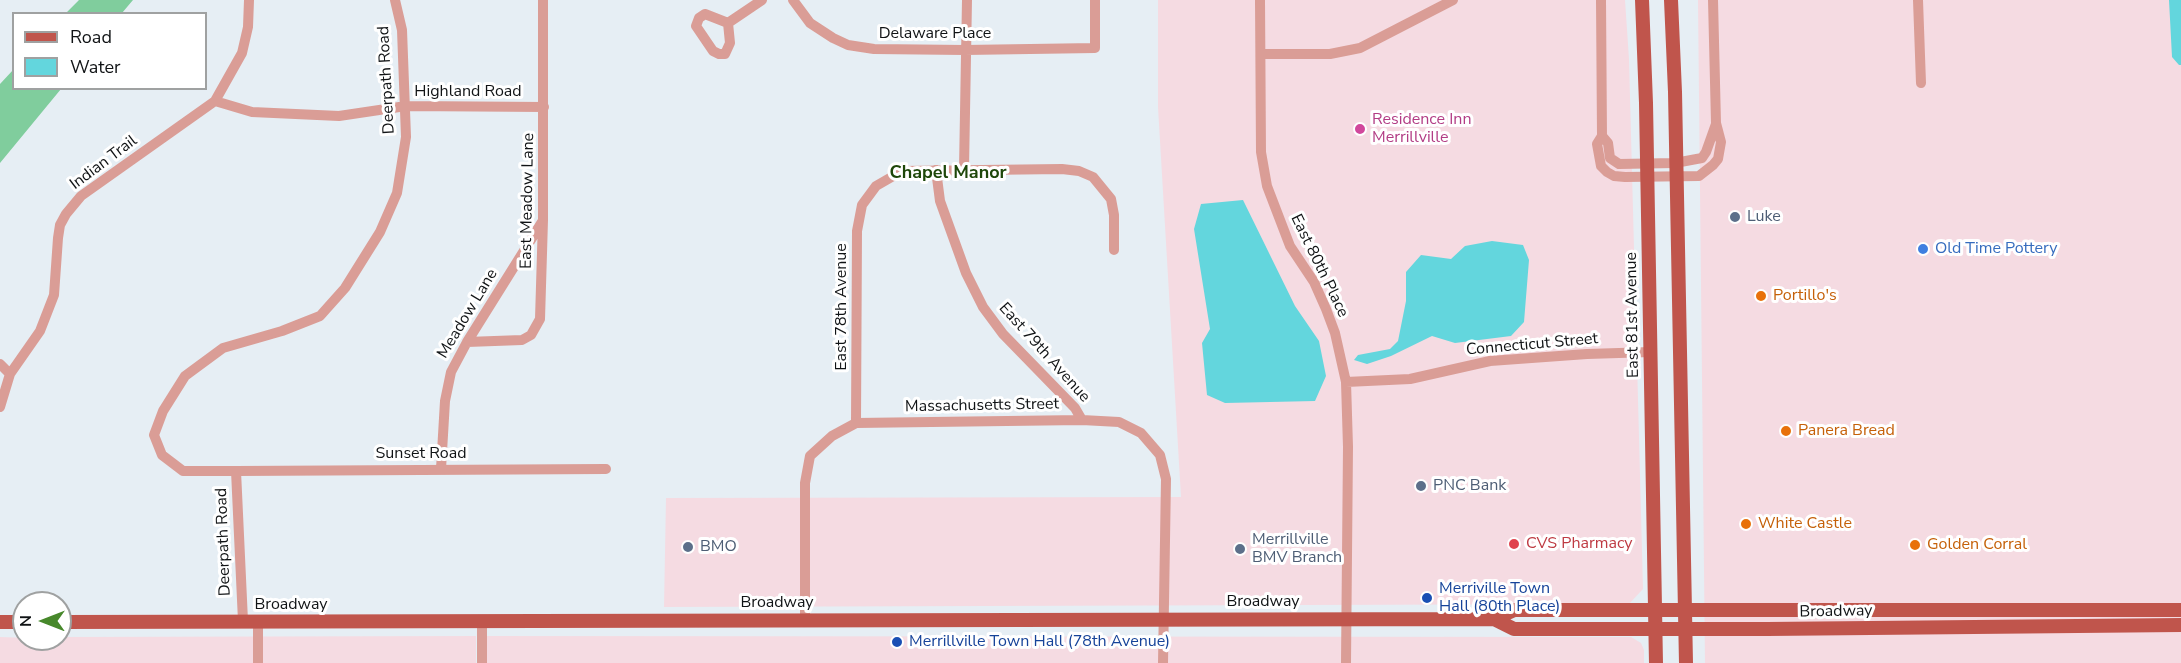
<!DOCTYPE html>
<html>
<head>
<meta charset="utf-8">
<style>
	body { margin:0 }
	#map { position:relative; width:2181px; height:663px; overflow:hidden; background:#e6eef4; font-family:"Nunito Sans",sans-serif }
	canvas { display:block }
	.legend { position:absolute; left:12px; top:12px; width:195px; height:78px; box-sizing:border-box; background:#fff; border:2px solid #9fa1a1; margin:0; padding:8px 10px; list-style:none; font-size:18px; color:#101315 }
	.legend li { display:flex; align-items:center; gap:12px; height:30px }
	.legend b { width:30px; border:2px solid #9fa1a1 }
	.north { position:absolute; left:12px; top:591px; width:60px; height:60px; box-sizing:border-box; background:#fff; border:2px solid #9fa1a1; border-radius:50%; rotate:270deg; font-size:16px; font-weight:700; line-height:24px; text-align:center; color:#101315 }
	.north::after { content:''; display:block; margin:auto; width:21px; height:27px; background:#47882b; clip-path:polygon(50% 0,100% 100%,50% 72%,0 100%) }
</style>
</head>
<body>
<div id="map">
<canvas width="2181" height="663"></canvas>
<ul class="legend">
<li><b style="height:8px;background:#c0554c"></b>Road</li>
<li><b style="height:16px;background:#63d6dd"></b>Water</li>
</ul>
<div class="north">N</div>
</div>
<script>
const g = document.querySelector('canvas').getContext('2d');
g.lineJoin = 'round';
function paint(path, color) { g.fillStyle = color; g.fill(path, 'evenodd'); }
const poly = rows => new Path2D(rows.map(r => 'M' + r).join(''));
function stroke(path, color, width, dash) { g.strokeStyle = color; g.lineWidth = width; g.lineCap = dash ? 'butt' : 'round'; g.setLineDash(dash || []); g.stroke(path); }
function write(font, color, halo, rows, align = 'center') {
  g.font = font + ' "Nunito Sans",sans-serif'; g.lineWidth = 6; g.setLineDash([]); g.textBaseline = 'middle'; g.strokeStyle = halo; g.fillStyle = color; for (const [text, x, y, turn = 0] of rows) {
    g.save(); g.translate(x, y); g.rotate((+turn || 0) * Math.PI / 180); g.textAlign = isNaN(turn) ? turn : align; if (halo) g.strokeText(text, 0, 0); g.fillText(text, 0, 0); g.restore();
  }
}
paint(poly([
	[1158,0,1625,0,1629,59,1643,589,1629,604,664,607,666,498,1181,497,1158,107],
	[1698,0,2181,0,2181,663,1705,663],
	[476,636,476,663,0,663,0,637,60,639,60,637],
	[487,636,1631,637,1641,643,1644,650,1644,663,487,663]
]), '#f5dbe2');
paint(poly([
	[79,0,133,0,122,13,66,13],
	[13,70,14,88,61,89,0,163,0,84]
]), '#80cd9d');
paint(poly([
	[2169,0,2181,0,2181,65,2179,65,2172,57],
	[1243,200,1295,306,1319,341,1326,376,1315,401,1225,403,1207,395,1202,343,1210,329,1194,229,1201,204],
	[1492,241,1523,245,1529,260,1524,322,1511,336,1455,343,1432,336,1391,356,1367,364,1354,360,1358,355,1390,349,1398,341,1406,301,1406,272,1421,255,1451,259,1465,246]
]), '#63d6dd');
stroke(poly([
	[793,0,810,23,833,38,848,45,874,49,965,50,1095,48,1095,0],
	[1260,0,1261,152,1267,186,1290,246,1314,282,1326,309,1335,333,1346,382,1348,447,1346,663],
	[1601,0,1602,136,1597,144,1601,166,1607,172,1614,176,1625,177,1699,176,1713,165,1718,159,1721,142,1716,123,1713,0],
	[1918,0,1921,83],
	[705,14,728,23,730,43,725,54,719,54,713,51,696,26,699,18,705,14],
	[728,23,762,0],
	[1261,54,1330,54,1360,48,1453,0],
	[215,101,252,112,339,116,406,106,544,107],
	[1602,136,1608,143,1610,158,1619,164,1675,163,1702,158,1706,152,1716,124],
	[964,169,967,0],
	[936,170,940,201,966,273,983,307,1003,334,1075,408,1082,420],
	[467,342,522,340,531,335,540,319,543,220,543,0],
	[0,364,10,374],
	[1346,382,1410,379,1490,361,1587,354,1651,352],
	[0,407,10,374,40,331,54,295,58,238,60,225,66,214,81,196,215,101,242,53,248,27,249,0],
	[856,423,1082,420,1119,422,1141,433,1160,455,1166,479,1163,663],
	[441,469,445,401,451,372,467,342,542,222],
	[236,471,606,469],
	[805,620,805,483,810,456,832,436,856,423,857,231,862,205,876,186,902,171,1062,169,1079,171,1093,177,1111,199,1114,215,1114,250],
	[243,621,236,471,183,471,162,455,154,435,163,411,185,376,223,348,282,331,320,316,345,288,380,232,397,193,406,137,402,30,395,0],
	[482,621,482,663],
	[258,663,258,621]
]), '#da9d96', 10);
stroke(poly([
	[1642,0,1646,103,1656,663],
	[1671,0,1675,92,1686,663],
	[1494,619,1514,629,1767,629,2181,625],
	[0,622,24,622],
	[60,622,1494,619,1514,610,2181,610]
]), '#c0554c', 14);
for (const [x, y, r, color] of [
	[1360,129,6,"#d1479c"],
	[1735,217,6,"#5c6f8a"],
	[1923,249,6,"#3f7fe0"],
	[1761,296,6,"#e8710a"],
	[1786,431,6,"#e8710a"],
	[1421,486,6,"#5c6f8a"],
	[1746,524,6,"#e8710a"],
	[1514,544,6,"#e0444e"],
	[1915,545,6,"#e8710a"],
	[688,547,6,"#5c6f8a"],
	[1240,549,6,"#5c6f8a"],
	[1427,598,6,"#1a4fb4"],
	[897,642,6,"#1a4fb4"]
]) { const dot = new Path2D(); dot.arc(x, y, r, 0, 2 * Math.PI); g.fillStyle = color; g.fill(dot); stroke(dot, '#fff', 2); }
write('16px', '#101315', '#fff', [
	["Delaware Place",935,34],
	["Deerpath Road",387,80,-93],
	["Highland Road",468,92],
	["Indian Trail",104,163,-37],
	["East Meadow Lane",528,201,-89],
	["East 80th Place",1319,266,64],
	["East 78th Avenue",842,307,-90],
	["Meadow Lane",468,314,-59],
	["East 81st Avenue",1633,315,-91],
	["Connecticut Street",1532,345,-5],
	["East 79th Avenue",1044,353,48],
	["Massachusetts Street",982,406,-1],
	["Sunset Road",421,454],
	["Deerpath Road",224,542,-92],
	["Broadway",1263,602],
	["Broadway",777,603],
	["Broadway",291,605],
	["Broadway",1836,612,-1]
]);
write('16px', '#b23c85', '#fff', [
	["Residence Inn",1372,120],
	["Merrillville",1372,138]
], 'left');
write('16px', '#4e5e75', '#fff', [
	["Luke",1747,217],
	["PNC Bank",1433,486],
	["Merrillville",1252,540],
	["BMV Branch",1252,558],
	["BMO",700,547]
], 'left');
write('16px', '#366cbe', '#fff', [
	["Old Time Pottery",1935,249]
], 'left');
write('16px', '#c56008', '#fff', [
	["Portillo's",1773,296],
	["Panera Bread",1798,431],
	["White Castle",1758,524],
	["Golden Corral",1927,545]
], 'left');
write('16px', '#be3a42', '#fff', [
	["CVS Pharmacy",1526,544]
], 'left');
write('16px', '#164399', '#fff', [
	["Merriville Town",1439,589],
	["Hall (80th Place)",1439,607],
	["Merrillville Town Hall (78th Avenue)",909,642]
], 'left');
write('bold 18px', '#1e470a', '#fff', [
	["Chapel Manor",948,174]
]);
</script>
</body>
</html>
